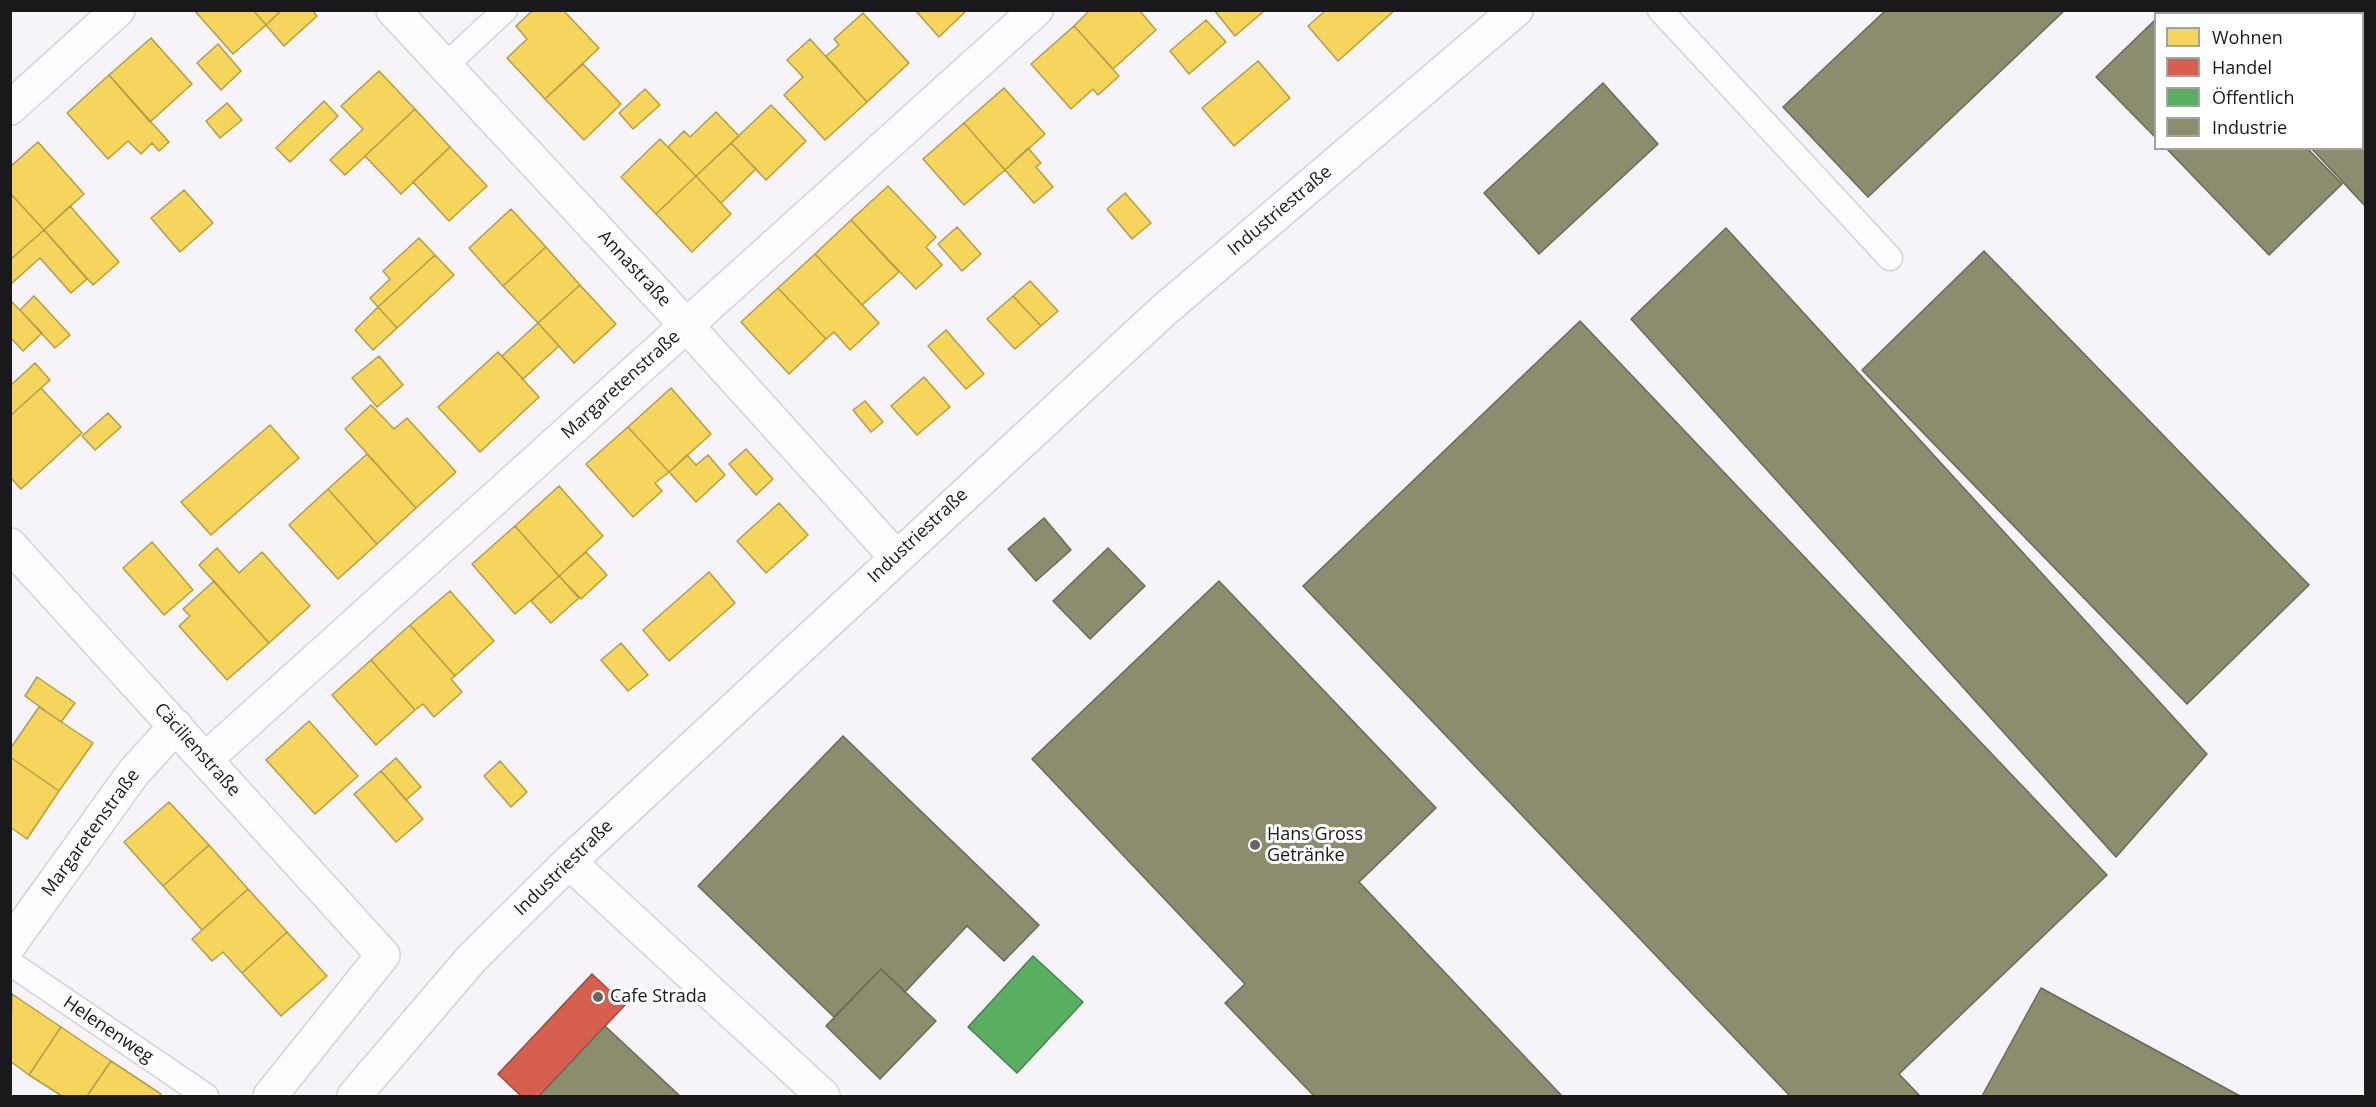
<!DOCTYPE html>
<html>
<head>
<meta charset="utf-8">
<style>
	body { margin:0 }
	#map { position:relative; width:2376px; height:1107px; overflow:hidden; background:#f6f4f8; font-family:"Open Sans",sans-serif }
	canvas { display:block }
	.frame { position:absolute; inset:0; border:12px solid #19181b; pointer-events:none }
	.legend { position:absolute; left:2154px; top:12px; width:210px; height:138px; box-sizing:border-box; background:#fff; border:2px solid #a3a3a4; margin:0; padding:8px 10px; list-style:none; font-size:18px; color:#19181b }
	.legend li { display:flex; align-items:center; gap:12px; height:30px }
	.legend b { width:30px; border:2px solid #a3a3a4 }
</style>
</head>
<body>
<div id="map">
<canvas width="2376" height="1107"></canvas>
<div class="frame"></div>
<ul class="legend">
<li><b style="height:16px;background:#f6d55c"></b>Wohnen</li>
<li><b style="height:16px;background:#d6604d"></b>Handel</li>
<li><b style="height:16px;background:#5aae61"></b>Öffentlich</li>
<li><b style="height:16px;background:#8c8c6e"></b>Industrie</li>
</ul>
</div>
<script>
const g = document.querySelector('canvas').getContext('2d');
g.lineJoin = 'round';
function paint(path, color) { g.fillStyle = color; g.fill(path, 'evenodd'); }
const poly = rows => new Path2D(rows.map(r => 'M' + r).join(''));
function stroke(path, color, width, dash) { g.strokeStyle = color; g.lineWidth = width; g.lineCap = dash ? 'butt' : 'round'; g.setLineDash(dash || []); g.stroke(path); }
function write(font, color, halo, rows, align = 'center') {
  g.font = font + ' "Open Sans",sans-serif'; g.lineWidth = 6; g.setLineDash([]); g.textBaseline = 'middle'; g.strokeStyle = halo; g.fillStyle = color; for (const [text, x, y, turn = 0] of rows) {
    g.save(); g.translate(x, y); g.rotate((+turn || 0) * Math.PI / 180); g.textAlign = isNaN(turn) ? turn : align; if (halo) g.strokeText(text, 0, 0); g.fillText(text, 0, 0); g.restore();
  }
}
const homes = poly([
	[194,10,253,10,266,25,233,54,194,10],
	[253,10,282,10,266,25,253,10],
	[282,10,312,10,317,16,284,46,266,25,282,10],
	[533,10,563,10,599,48,545,99,507,58,527,39,516,26,533,10],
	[915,10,967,10,939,37,915,10],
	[1090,10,1139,10,1156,30,1113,69,1074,26,1090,10],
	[1214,10,1264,10,1264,11,1235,36,1214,10],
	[1326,10,1395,10,1338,61,1308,26,1326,10],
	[863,13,909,63,867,102,826,56,839,45,834,39,863,13],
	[1206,20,1226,42,1189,74,1170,51,1206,20],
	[1074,26,1119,76,1098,95,1093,89,1071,109,1031,64,1074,26],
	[151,38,192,84,150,122,109,75,151,38],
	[810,39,867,102,825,140,784,95,803,77,787,60,810,39],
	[218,44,241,71,221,90,197,63,218,44],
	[1258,61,1290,98,1234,146,1202,108,1258,61],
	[583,64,621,104,584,140,545,99,583,64],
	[379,71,415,109,345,175,330,160,363,129,341,106,379,71],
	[109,75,169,142,159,151,152,143,141,154,128,141,108,159,67,113,109,75],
	[1004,88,1045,134,1005,170,964,123,1004,88],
	[645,89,660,105,633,129,619,113,645,89],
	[324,101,338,116,290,162,276,148,324,101],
	[227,103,242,120,220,138,206,121,227,103],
	[771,105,806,141,766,180,731,143,771,105],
	[415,109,450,147,401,194,365,156,415,109],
	[716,112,739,136,696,176,668,147,684,131,690,137,716,112],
	[964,123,1005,170,964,205,923,159,964,123],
	[660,139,696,176,656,214,621,177,660,139],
	[38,142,84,194,44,230,10,193,10,167,38,142],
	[731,143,756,169,721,203,696,176,731,143],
	[450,147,487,186,449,221,413,182,450,147],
	[1028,148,1041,163,1036,167,1053,187,1034,203,1005,170,1028,148],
	[696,176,731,214,692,252,656,214,696,176],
	[888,186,936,237,926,247,942,265,916,289,851,220,888,186],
	[184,190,213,223,180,252,151,218,184,190],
	[10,193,44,230,10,260,10,193],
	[1125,193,1151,223,1132,239,1107,209,1125,193],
	[70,206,119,262,93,285,44,230,70,206],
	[511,209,546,247,503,286,469,248,511,209],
	[851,220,899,272,862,305,815,254,851,220],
	[957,227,981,254,962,271,938,244,957,227],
	[44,230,87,279,71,293,40,258,12,283,10,280,10,260,44,230],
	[419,238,435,255,378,307,370,298,390,279,383,271,419,238],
	[546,247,580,285,538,323,503,286,546,247],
	[815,254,879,323,850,350,834,332,826,339,778,288,815,254],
	[435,255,454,275,397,328,378,307,435,255],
	[1030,281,1058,311,1041,326,1013,296,1030,281],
	[580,285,616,324,574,363,538,323,580,285],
	[778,288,826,339,789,374,741,322,778,288],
	[34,296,70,335,55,348,20,310,34,296],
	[1013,296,1041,326,1015,349,987,319,1013,296],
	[10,300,42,333,23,351,10,337,10,300],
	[378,307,397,328,373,350,355,330,378,307],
	[538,323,559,346,523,379,502,356,538,323],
	[946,330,984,374,966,389,928,346,946,330],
	[498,352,539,397,480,452,438,407,498,352],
	[379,356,403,385,377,407,352,378,379,356],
	[35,363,50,380,10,416,10,386,35,363],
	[924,377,950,407,917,435,891,406,924,377],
	[41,388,82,433,21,489,10,477,10,416,41,388],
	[671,388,711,434,669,472,628,427,671,388],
	[865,401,883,422,871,432,853,410,865,401],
	[371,405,394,429,407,418,456,472,416,508,345,429,371,405],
	[108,413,121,427,95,450,82,436,108,413],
	[270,425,299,458,211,535,181,502,270,425],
	[628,427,669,472,655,483,662,491,633,517,586,464,628,427],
	[746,449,773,479,756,495,729,464,746,449],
	[367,454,416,508,377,544,328,489,367,454],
	[687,455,696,465,708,455,725,475,696,502,669,472,687,455],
	[559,486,603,536,559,576,515,526,559,486],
	[328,489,377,544,338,579,289,525,328,489],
	[779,503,808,535,766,573,737,541,779,503],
	[515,526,559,576,515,614,472,564,515,526],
	[152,542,193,590,164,615,123,568,152,542],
	[217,548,239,573,262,552,310,606,269,643,199,565,217,548],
	[586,552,607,575,581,599,559,576,586,552],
	[709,572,735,603,669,661,643,630,709,572],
	[559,576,579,598,551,623,531,601,559,576],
	[214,581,269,643,227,680,179,626,190,616,183,609,214,581],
	[450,591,494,641,455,676,410,625,450,591],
	[410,625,455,676,451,679,462,692,434,717,423,704,415,710,371,660,410,625],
	[621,643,648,675,628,691,601,660,621,643],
	[371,660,415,710,376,745,332,695,371,660],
	[37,677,75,703,61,722,25,696,37,677],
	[39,707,93,743,59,791,10,757,10,749,39,707],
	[309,721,358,776,315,814,266,760,309,721],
	[10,757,59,791,27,839,10,827,10,757],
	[396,758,421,787,406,800,381,771,396,758],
	[500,761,527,792,511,807,484,776,500,761],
	[381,771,423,819,396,842,354,794,381,771],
	[169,802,209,845,163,886,124,842,169,802],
	[209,845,248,889,202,930,163,886,209,845],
	[248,889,287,932,242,973,223,952,212,961,192,939,248,889],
	[287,932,327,976,281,1016,242,973,287,932],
	[12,994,61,1027,29,1075,10,1061,12,994],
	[61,1027,111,1061,87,1096,62,1096,29,1075,61,1027],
	[111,1061,161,1094,159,1096,87,1096,111,1061]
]);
paint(homes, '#f6d55c');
stroke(homes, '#b49c48', 1.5);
const shops = poly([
	[592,974,625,1005,539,1096,521,1096,498,1074,592,974]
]);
paint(shops, '#d6604d');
stroke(shops, '#9d4a3e', 1.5);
const public = poly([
	[1033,956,1083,1002,1017,1073,968,1027,1033,956]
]);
paint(public, '#5aae61');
stroke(public, '#46814c', 1.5);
const industry = poly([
	[1886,10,2065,10,1868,197,1783,107,1886,10],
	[2181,10,2361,10,2366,15,2366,207,2311,148,2362,148,2362,14,2184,14,2181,10],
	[2156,19,2156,138,2096,77,2156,19],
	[1603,83,1658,144,1539,254,1484,193,1603,83],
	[2166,148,2307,148,2342,184,2269,255,2166,148],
	[1726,228,2207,754,2116,857,1631,319,1726,228],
	[1984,251,2309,585,2187,704,1862,370,1984,251],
	[1580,321,2107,875,1899,1074,1920,1096,1790,1096,1303,586,1580,321],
	[1044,518,1071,550,1036,581,1008,549,1044,518],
	[1108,548,1145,586,1090,639,1053,601,1108,548],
	[1219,581,1436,808,1359,882,1562,1096,1314,1096,1225,1003,1245,984,1032,759,1219,581],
	[843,736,1039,925,1004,961,967,926,905,992,881,969,834,1017,698,886,843,736],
	[881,969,936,1021,880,1079,826,1026,881,969],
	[2041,988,2240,1096,1982,1096,2041,988],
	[605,1026,680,1096,539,1096,605,1026]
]);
paint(industry, '#8c8c6e');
stroke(industry, '#6a6955', 1.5);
const service = poly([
	[1660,10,1890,258],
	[444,67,505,10],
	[10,963,206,1096]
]);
const minor = poly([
	[393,10,687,326,896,557],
	[10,108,118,10],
	[10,545,383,955,270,1096],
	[206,759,1036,10],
	[569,862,823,1096],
	[10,944,134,772,176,726],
	[354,1096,472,958,569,862,1163,311,1516,10]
]);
stroke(service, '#d3d1d4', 27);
stroke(minor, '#d3d1d4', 36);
stroke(service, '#fefdfe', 24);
stroke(minor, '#fefdfe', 33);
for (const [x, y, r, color] of [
	[1255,845,6,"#666568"],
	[598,997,6,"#666568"]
]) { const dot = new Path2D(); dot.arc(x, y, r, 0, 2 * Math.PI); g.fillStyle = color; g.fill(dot); stroke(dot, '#fff', 2); }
write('18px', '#19181b', '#fff', [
	["Industriestraße",1280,211,-40],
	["Annastraße",634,269,47],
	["Margaretenstraße",621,385,-42],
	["Industriestraße",918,536,-43],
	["Cäcilienstraße",197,750,48],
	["Margaretenstraße",91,833,-54],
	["Industriestraße",564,868,-44],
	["Helenenweg",108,1030,34]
]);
write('18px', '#19181b', '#fff', [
	["Hans Gross",1267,835],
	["Getränke",1267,856],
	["Cafe Strada",610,997]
], 'left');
</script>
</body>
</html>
